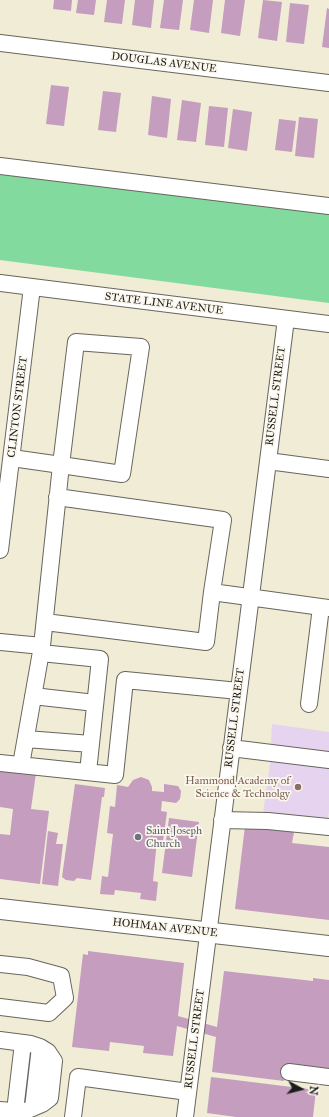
<!DOCTYPE html>
<html>
<head>
<meta charset="utf-8">
<style>
	body { margin:0 }
	#map { position:relative; width:329px; height:1117px; overflow:hidden; background:#f1ecd5; font-family:"IM FELL Great Primer",serif }
	canvas { display:block }
	.north { position:absolute; left:281px; top:1069px; width:40px; height:40px; -webkit-text-stroke:3px #fbf7ec; paint-order:stroke; rotate:97deg; font-size:11px; font-weight:700; line-height:16px; text-align:center; color:#1c1c1c }
	.north::after { content:''; display:block; margin:auto; width:14px; height:18px; background:#1c1c1c; clip-path:polygon(50% 0,100% 100%,50% 72%,0 100%) }
</style>
</head>
<body>
<div id="map">
<canvas width="329" height="1117"></canvas>
<div class="north">N</div>
</div>
<script>
const g = document.querySelector('canvas').getContext('2d');
g.lineJoin = 'round';
function paint(path, color) { g.fillStyle = color; g.fill(path, 'evenodd'); }
const poly = rows => new Path2D(rows.map(r => 'M' + r).join(''));
function stroke(path, color, width, dash) { g.strokeStyle = color; g.lineWidth = width; g.lineCap = dash ? 'butt' : 'round'; g.setLineDash(dash || []); g.stroke(path); }
function write(font, color, halo, rows, align = 'center') {
  g.font = font + ' "IM FELL Great Primer",serif'; g.lineWidth = 3.5; g.setLineDash([]); g.textBaseline = 'middle'; g.strokeStyle = halo; g.fillStyle = color; for (const [text, x, y, turn = 0] of rows) {
    g.save(); g.translate(x, y); g.rotate((+turn || 0) * Math.PI / 180); g.textAlign = isNaN(turn) ? turn : align; if (halo) g.strokeText(text, 0, 0); g.fillText(text, 0, 0); g.restore();
  }
}
paint(poly([
	[272,724,329,732,329,810,328,820,263,813,270,764]
]), '#e6d3f0');
paint(poly([
	[0,170,329,213,329,303,0,260]
]), '#83da9e');
paint(poly([
	[54,0,72,0,71,11,53,9],
	[78,0,96,0,94,15,76,13],
	[107,0,125,0,122,24,104,22],
	[135,0,154,0,151,28,132,25],
	[164,0,183,0,179,30,160,28],
	[194,0,213,0,209,33,190,30],
	[225,0,245,0,240,36,221,33],
	[263,0,282,2,277,41,258,38],
	[290,3,309,5,304,44,286,42],
	[327,8,329,9,329,48,322,47],
	[51,85,69,87,64,126,46,124],
	[103,91,121,93,116,132,98,130],
	[152,96,171,99,167,138,148,135],
	[182,100,201,103,196,142,177,140],
	[209,106,228,108,224,147,205,145],
	[233,109,252,112,247,151,228,148],
	[299,117,318,119,314,158,295,156],
	[279,119,296,121,292,152,275,150],
	[0,768,36,773,31,809,49,811,40,884,0,879,0,834,10,835,13,809,0,807],
	[141,777,149,780,152,787,152,791,164,792,164,784,178,786,181,791,180,799,176,803,162,801,161,811,167,812,163,841,157,840,153,881,158,882,156,901,140,899,141,893,115,890,114,895,100,894,102,876,108,877,113,834,107,833,110,806,115,807,117,785,128,787,133,780],
	[75,784,105,788,104,797,102,797,91,880,77,878,74,881,66,880,62,877],
	[169,818,199,822,192,877,162,873],
	[245,826,294,832,292,843,329,847,329,920,235,909],
	[48,831,58,833,56,844,63,844,58,886,42,884],
	[88,951,184,963,178,1016,217,1027,224,971,313,981,313,978,329,980,329,1069,286,1064,284,1081,212,1072,216,1037,177,1026,173,1056,143,1053,144,1046,110,1042,109,1051,72,1047,83,954,88,955],
	[211,1077,316,1090,313,1117,236,1117,207,1113]
]), '#c49dbf');
const minor = poly([
	[0,43,329,83],
	[0,166,329,206],
	[0,283,329,324],
	[12,458,61,465,122,474,141,347,76,342,61,465,42,646,21,765],
	[268,461,329,469],
	[57,497,223,520,212,592,329,608],
	[0,550,32,287],
	[45,622,206,642,212,592],
	[0,642,42,646],
	[41,653,100,659,88,772],
	[33,696,95,703],
	[309,704,321,607],
	[26,739,91,744],
	[231,748,329,760],
	[0,763,115,775,125,680,239,691],
	[222,820,268,821,329,827],
	[0,964,28,967,61,976,65,998,49,1013,0,1007],
	[0,1040,31,1044,40,1047,48,1052,54,1061,50,1098,42,1104,23,1112,0,1110],
	[289,1072,329,1077],
	[33,1108,40,1047],
	[15,1111,23,1043],
	[73,1117,78,1077,188,1092],
	[185,1117,286,319]
]);
const major = poly([
	[0,909,329,946]
]);
stroke(minor, '#67655d', 18);
stroke(major, '#67655d', 22);
stroke(minor, '#fff', 16);
stroke(major, '#fff', 20);
for (const [x, y, r, color] of [
	[298,787,4,"#8d6e63"],
	[138,837,4,"#6b7280"]
]) { const dot = new Path2D(); dot.arc(x, y, r, 0, 2 * Math.PI); g.fillStyle = color; g.fill(dot); stroke(dot, '#fbf7ec', 1.5); }
write('11px', '#1c1c1c', '#fbf7ec', [
	["DOUGLAS AVENUE",164,63,7],
	["STATE LINE AVENUE",164,304,7],
	["RUSSELL STREET",276,396,-83],
	["CLINTON STREET",18,407,-83],
	["RUSSELL STREET",235,718,-83],
	["HOHMAN AVENUE",165,928,6],
	["RUSSELL STREET",195,1039,-83]
]);
write('11px', '#785e54', '#fbf7ec', [
	["Hammond Academy of",290,781],
	["Science & Technolgy",290,794]
], 'right');
write('11px', '#5b616d', '#fbf7ec', [
	["Saint Joseph",146,831],
	["Church",146,844]
], 'left');
</script>
</body>
</html>
